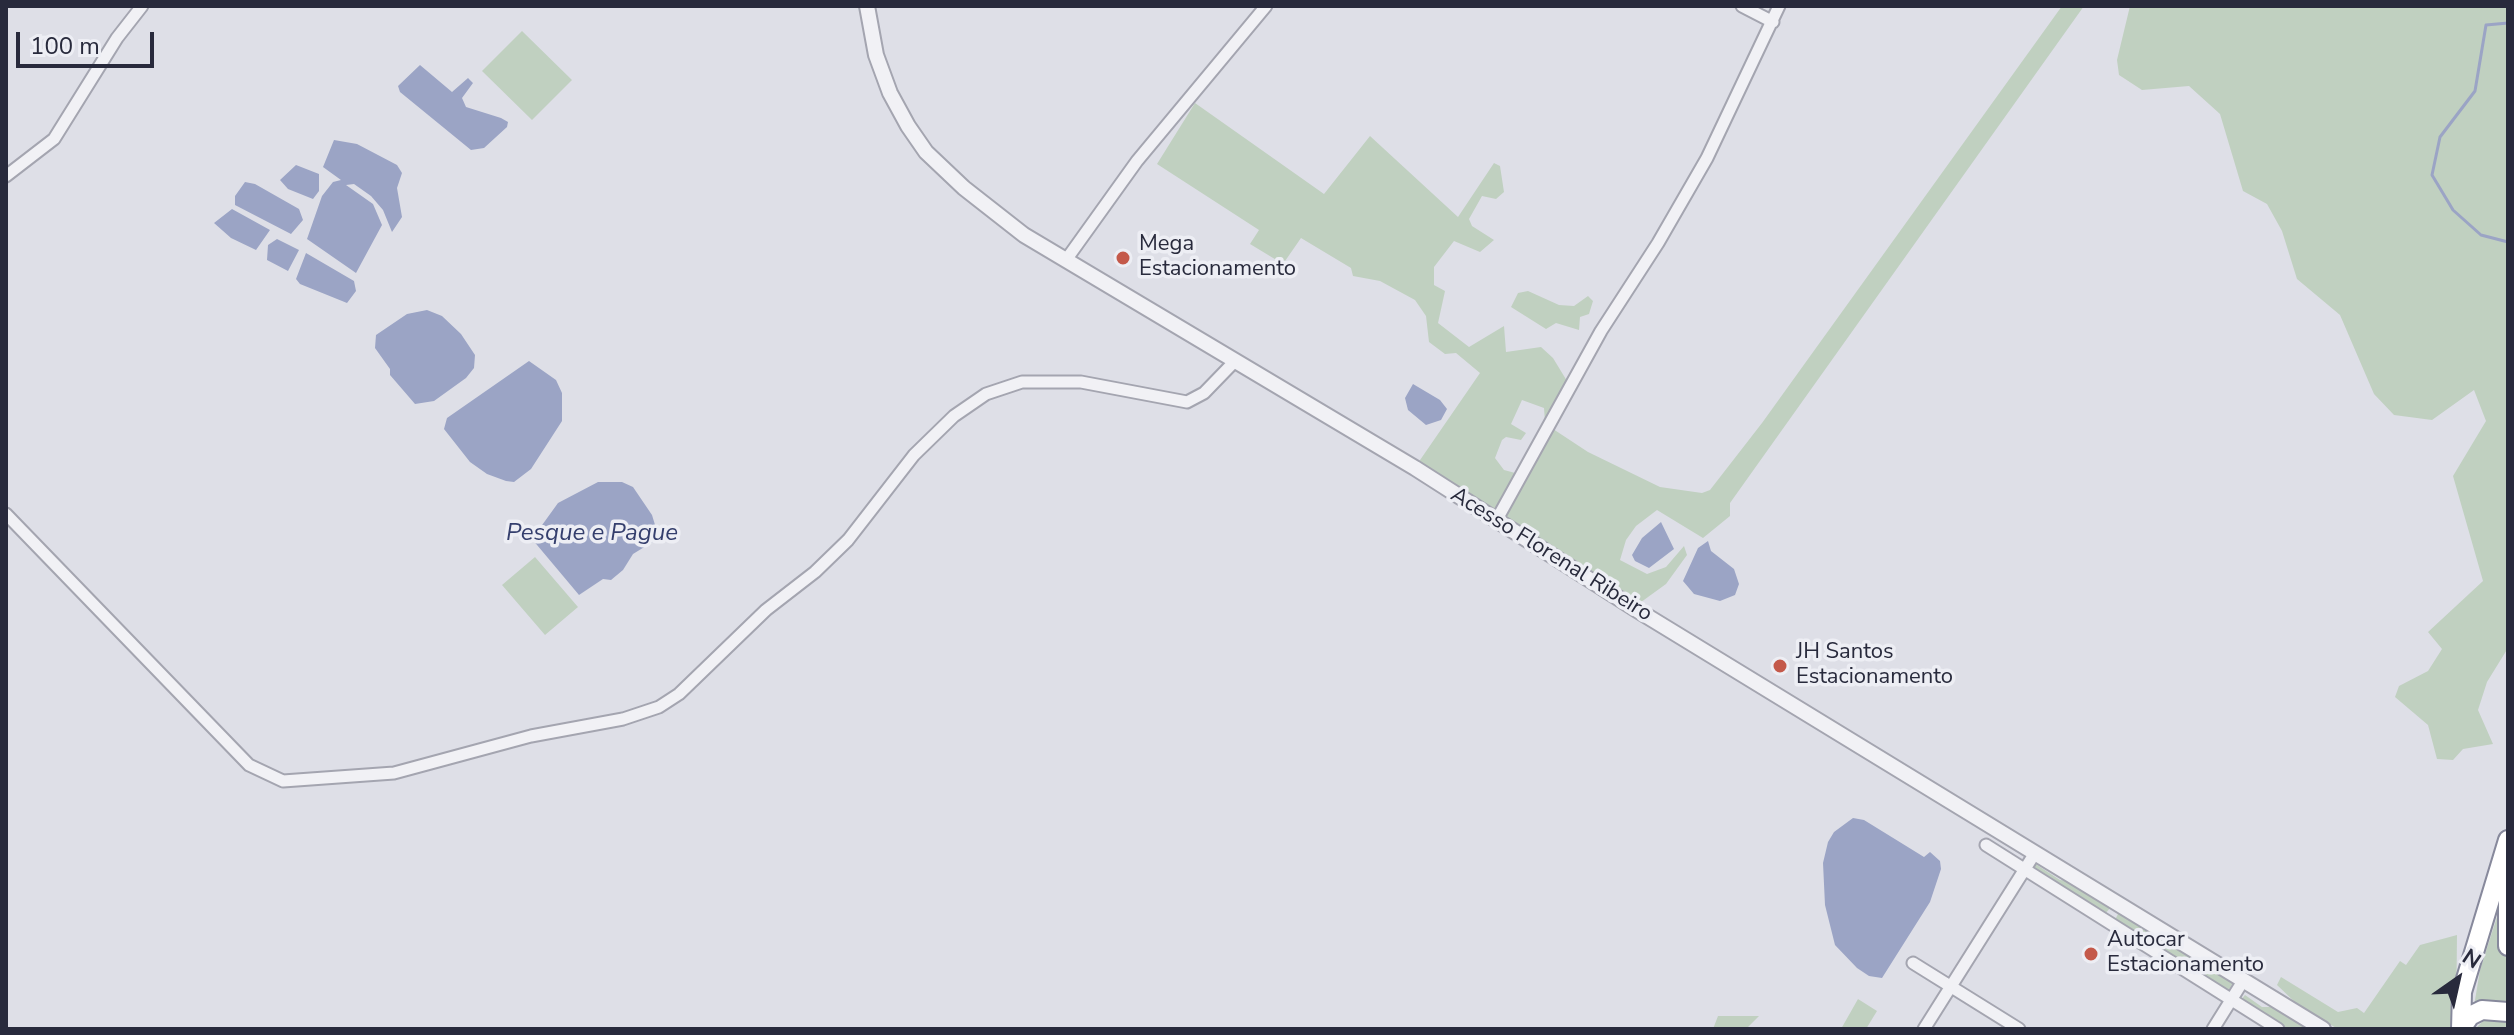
<!DOCTYPE html>
<html>
<head>
<meta charset="utf-8">
<style>
	body { margin:0 }
	#map { position:relative; width:2514px; height:1035px; overflow:hidden; background:#dedfe7; font-family:"Nunito Sans",sans-serif }
	canvas { display:block }
	.frame { position:absolute; inset:0; border:8px solid #282a3c; pointer-events:none }
	.north { position:absolute; left:2418px; top:939px; width:80px; height:80px; -webkit-text-stroke:6px #edeef4; paint-order:stroke; rotate:34deg; font-size:22px; font-weight:700; line-height:32px; text-align:center; color:#282a3c }
	.north::after { content:''; display:block; margin:auto; width:28px; height:36px; background:#282a3c; clip-path:polygon(50% 0,100% 100%,50% 72%,0 100%) }
	.scale { position:absolute; left:16px; top:32px; width:138px; height:36px; box-sizing:border-box; border:4px solid #282a3c; border-top:0; padding-left:10px; font-size:24px; line-height:28px; white-space:nowrap; color:#282a3c; -webkit-text-stroke:6px #edeef4; paint-order:stroke }
</style>
</head>
<body>
<div id="map">
<canvas width="2514" height="1035"></canvas>
<div class="frame"></div>
<div class="north">N</div>
<div class="scale">100 m</div>
</div>
<script>
const g = document.querySelector('canvas').getContext('2d');
g.lineJoin = 'round';
function paint(path, color) { g.fillStyle = color; g.fill(path, 'evenodd'); }
const poly = rows => new Path2D(rows.map(r => 'M' + r).join(''));
function stroke(path, color, width, dash) { g.strokeStyle = color; g.lineWidth = width; g.lineCap = dash ? 'butt' : 'round'; g.setLineDash(dash || []); g.stroke(path); }
function write(font, color, halo, rows, align = 'center') {
  g.font = font + ' "Nunito Sans",sans-serif'; g.lineWidth = 7; g.setLineDash([]); g.textBaseline = 'middle'; g.strokeStyle = halo; g.fillStyle = color; for (const [text, x, y, turn = 0] of rows) {
    g.save(); g.translate(x, y); g.rotate((+turn || 0) * Math.PI / 180); g.textAlign = isNaN(turn) ? turn : align; if (halo) g.strokeText(text, 0, 0); g.fillText(text, 0, 0); g.restore();
  }
}
paint(poly([
	[2062,6,2084,6,1730,503,1730,516,1703,538,1657,510,1636,526,1626,540,1620,560,1647,574,1666,567,1684,546,1687,555,1666,584,1637,605,1418,463,1480,373,1456,353,1445,354,1429,342,1426,316,1415,300,1380,281,1353,276,1351,268,1301,238,1283,264,1250,244,1259,230,1157,164,1195,103,1324,194,1370,136,1458,217,1494,163,1500,166,1504,192,1496,199,1482,196,1469,219,1472,226,1494,240,1480,252,1454,241,1434,267,1434,285,1445,291,1438,323,1469,347,1504,326,1506,352,1541,347,1553,358,1567,381,1545,422,1544,408,1522,400,1511,424,1526,433,1521,440,1506,437,1502,440,1495,458,1504,470,1519,474,1547,425,1588,452,1660,487,1702,493,1710,490,1762,423],
	[2130,6,2508,6,2508,648,2487,682,2478,710,2493,744,2463,749,2453,760,2437,759,2428,725,2395,697,2399,686,2428,671,2442,649,2428,632,2483,581,2453,476,2486,421,2474,390,2432,420,2394,415,2374,394,2340,315,2297,279,2282,231,2267,204,2243,191,2220,114,2189,86,2142,90,2119,75,2117,60],
	[522,31,572,80,532,120,482,71],
	[1528,291,1559,305,1574,306,1588,296,1593,301,1589,314,1580,317,1579,330,1556,323,1546,329,1511,307,1518,293],
	[535,557,578,607,545,635,502,585],
	[2034,863,2060,880,2070,881,2110,908,2105,914,2032,868],
	[2503,898,2508,1001,2490,1001,2474,1006,2480,970],
	[2119,912,2233,983,2228,991,2115,920],
	[2457,935,2456,1029,2338,1029,2299,1006,2277,985,2281,977,2338,1012,2357,1008,2364,1013,2400,961,2406,965,2420,945],
	[2245,995,2262,1007,2276,1007,2311,1029,2288,1029,2241,1000],
	[1858,999,1877,1011,1866,1029,1841,1029],
	[1718,1016,1759,1016,1746,1029,1713,1029],
	[2508,1017,2508,1029,2475,1029,2485,1019]
]), '#c0d0c0');
paint(poly([
	[420,65,452,92,468,78,473,83,462,98,466,107,501,118,508,122,507,127,484,148,471,150,400,92,398,86],
	[334,140,357,144,397,165,402,173,397,188,402,217,392,232,383,210,371,196,354,184,346,185,373,204,382,225,356,273,307,239,322,196,333,182,341,180,323,167],
	[296,165,319,174,319,191,313,199,288,189,280,180],
	[245,182,255,184,299,209,303,220,291,234,235,205,235,196],
	[232,209,270,230,256,250,231,238,214,223],
	[277,239,299,250,288,271,267,260,268,245],
	[306,253,354,281,356,291,347,303,300,284,296,279],
	[427,310,442,316,461,334,475,355,474,368,466,378,434,401,415,404,390,375,390,369,375,348,376,335,407,314],
	[529,361,556,380,562,393,562,421,531,469,514,482,506,481,487,474,470,462,444,429,447,418],
	[1413,384,1440,400,1447,409,1441,420,1426,425,1408,410,1405,398],
	[598,482,622,482,633,487,652,515,659,538,633,554,623,570,611,580,603,579,579,595,532,539,558,503],
	[1661,522,1674,549,1649,568,1635,561,1632,555,1642,538],
	[1708,541,1711,551,1734,569,1739,584,1735,595,1720,601,1694,594,1683,581,1698,548],
	[1853,818,1864,820,1924,857,1930,852,1940,861,1941,869,1930,902,1882,978,1869,976,1857,968,1835,945,1825,905,1823,863,1828,842,1834,832]
]), '#9ba4c5');
stroke(poly([
	[2508,23,2486,25,2475,91,2440,137,2432,175,2453,210,2481,235,2508,242]
]), '#9ba4c5', 3);
const minor = poly([
	[1742,6,1773,22],
	[6,176,54,139,117,38,142,6],
	[1066,260,1137,161,1266,6],
	[6,514,249,765,283,781,394,773,531,736,623,719,659,707,679,694,766,610,815,572,848,540,914,455,954,416,986,394,1022,382,1081,382,1187,402,1204,393,1235,361],
	[1496,521,1601,331,1658,243,1707,158,1779,6],
	[1986,845,2278,1029],
	[1913,963,2019,1029],
	[1924,1029,2035,853],
	[2213,1029,2243,981]
]);
const tertiary = poly([
	[867,6,876,55,890,93,908,126,926,152,964,188,1024,235,1415,468,1637,610,2323,1029]
]);
const trunk = poly([
	[2508,880,2508,946],
	[2461,1029,2462,992,2508,840],
	[2461,1029,2470,1016,2482,1010,2508,1012]
]);
stroke(minor, '#a4a5b0', 15);
stroke(tertiary, '#a4a5b0', 18);
stroke(trunk, '#87899c', 22);
stroke(minor, '#f1f1f5', 11);
stroke(tertiary, '#f1f1f5', 14);
stroke(trunk, '#fff', 18);
for (const [x, y, r, color] of [
	[1123,258,8,"#c4594a"],
	[1780,666,8,"#c4594a"],
	[2091,954,8,"#c4594a"]
]) { const dot = new Path2D(); dot.arc(x, y, r, 0, 2 * Math.PI); g.fillStyle = color; g.fill(dot); stroke(dot, '#edeef4', 3); }
write('22px', '#282a3c', '#edeef4', [
	["Mega",1139,245],
	["Estacionamento",1139,270],
	["JH Santos",1796,653],
	["Estacionamento",1796,678],
	["Autocar",2107,941],
	["Estacionamento",2107,966]
], 'left');
write('22px', '#282a3c', '#edeef4', [
	["Acesso Florenal Ribeiro",1551,555,32]
]);
write('italic 24px', '#353f6d', '#edeef4', [
	["Pesque e Pague",592,534]
]);
</script>
</body>
</html>
